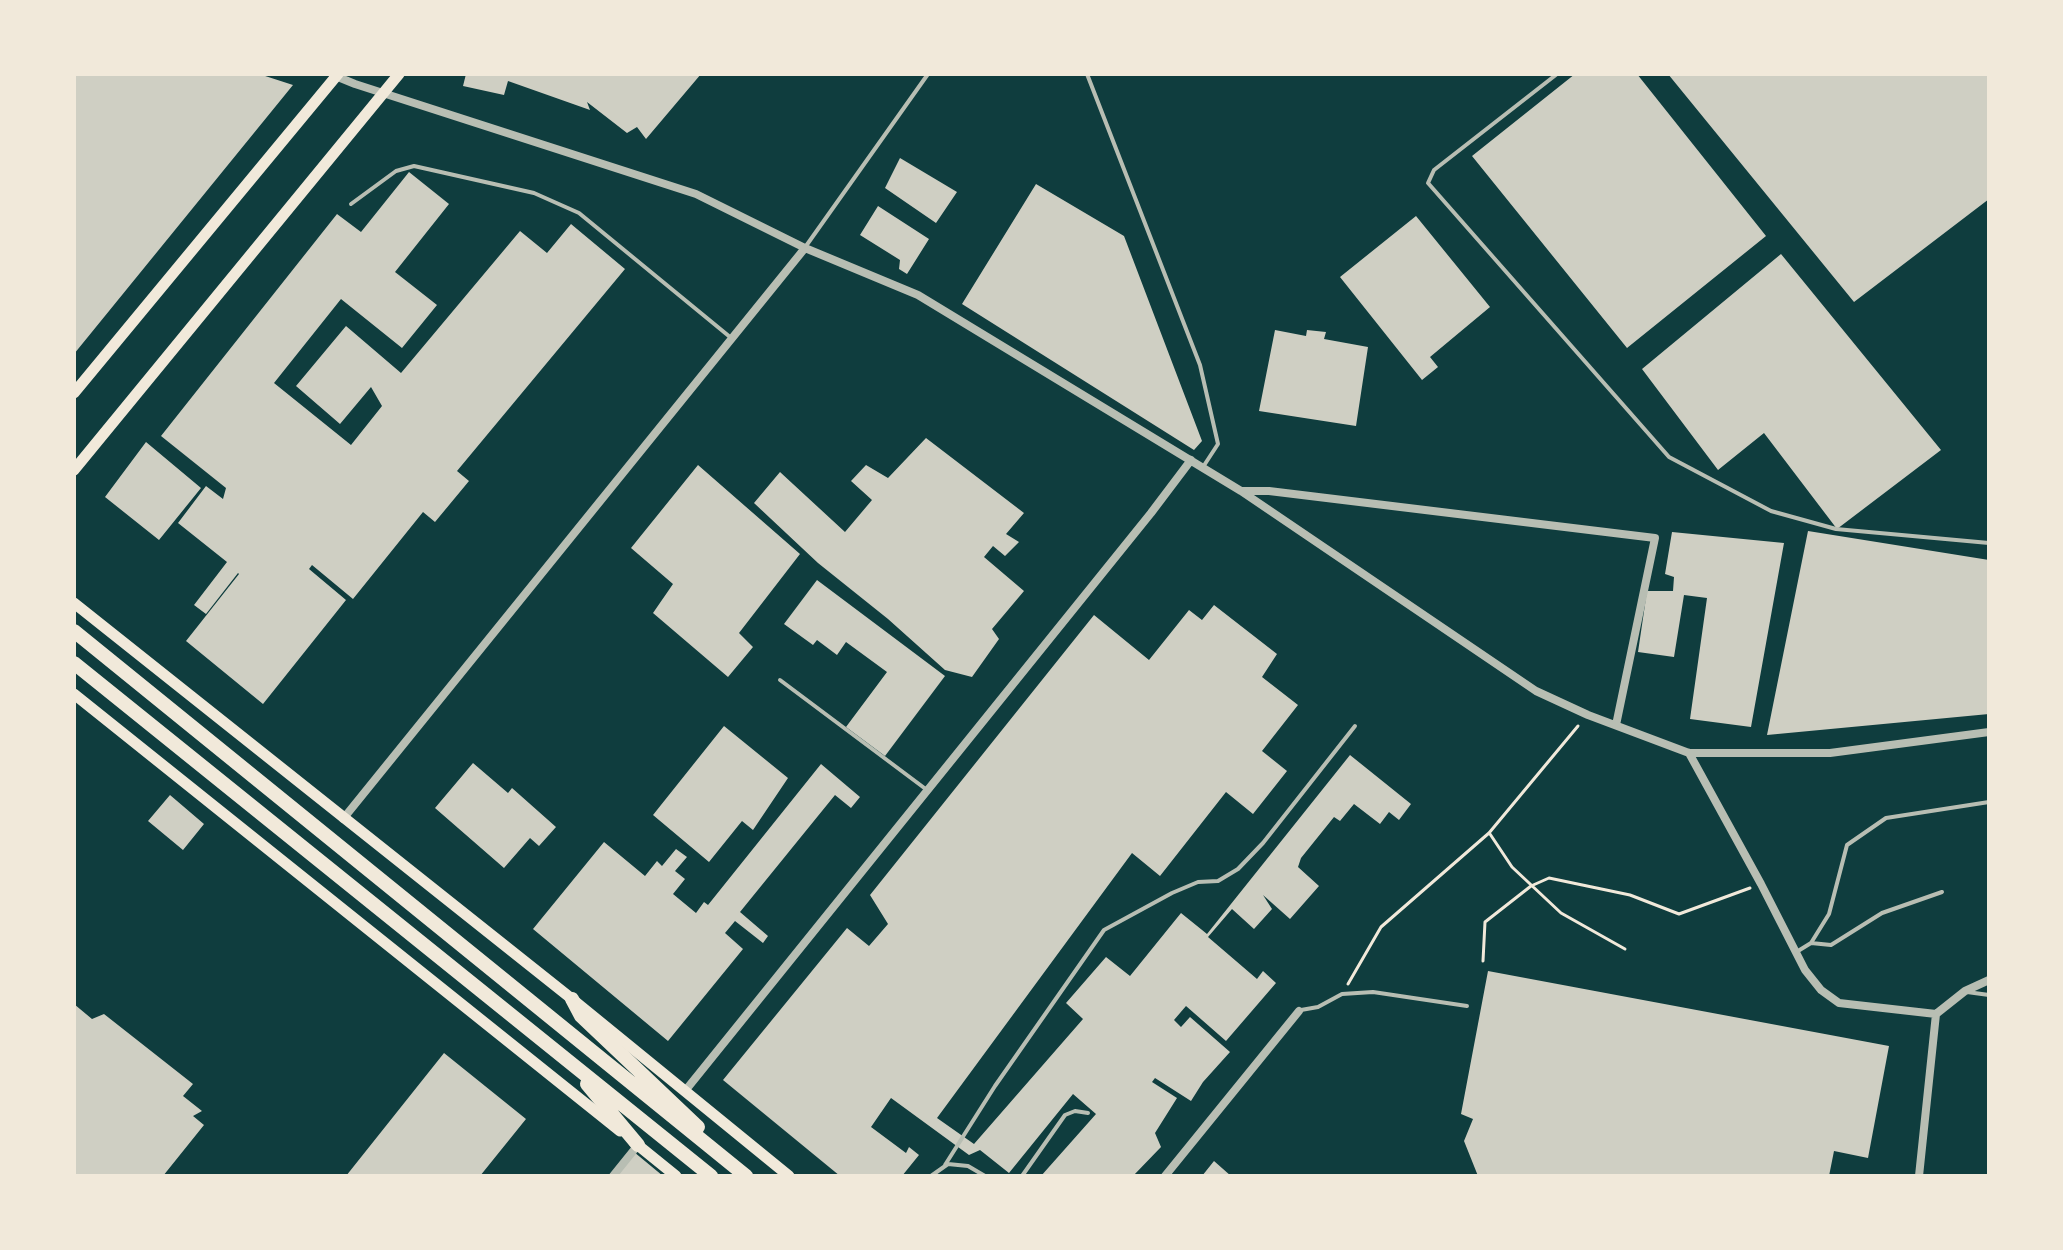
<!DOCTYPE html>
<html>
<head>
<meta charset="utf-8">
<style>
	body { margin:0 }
	#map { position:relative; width:2063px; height:1250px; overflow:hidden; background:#0f3d3e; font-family:"Libre Baskerville",serif }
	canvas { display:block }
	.frame { position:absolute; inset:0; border:76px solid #f1e9da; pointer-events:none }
</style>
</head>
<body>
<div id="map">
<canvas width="2063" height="1250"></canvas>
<div class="frame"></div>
</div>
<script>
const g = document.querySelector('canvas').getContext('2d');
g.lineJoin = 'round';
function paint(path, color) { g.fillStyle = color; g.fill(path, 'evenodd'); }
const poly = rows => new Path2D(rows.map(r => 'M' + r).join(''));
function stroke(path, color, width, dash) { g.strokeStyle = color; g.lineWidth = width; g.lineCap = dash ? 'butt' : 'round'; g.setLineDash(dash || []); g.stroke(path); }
paint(poly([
	[74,74,259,74,293,85,74,354],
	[466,74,701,74,646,139,637,127,627,133,587,102,590,110,508,81,504,95,463,86],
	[1575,74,1637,74,1766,236,1627,348,1472,156],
	[1668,74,1989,74,1989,199,1854,302],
	[900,158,957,192,936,223,885,188],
	[409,172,449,204,395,272,437,305,402,348,341,299,274,383,351,445,382,406,371,387,340,424,296,386,346,326,401,373,520,231,547,253,571,224,625,269,457,471,469,481,435,522,423,512,353,599,312,565,309,569,346,600,263,704,186,641,239,574,238,573,206,614,194,605,227,562,178,523,206,486,223,499,226,488,161,436,337,214,361,232],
	[1036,184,1124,236,1202,441,1194,450,962,304],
	[878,206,929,239,907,274,899,269,900,260,860,235],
	[1416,216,1490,307,1430,357,1438,367,1422,380,1340,277],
	[1781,254,1941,450,1837,529,1764,433,1718,470,1642,369],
	[1275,330,1306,336,1307,330,1326,332,1324,339,1368,347,1356,426,1259,411],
	[926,438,1024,513,1006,534,1019,542,1005,556,993,546,984,557,1024,591,992,629,999,639,972,677,945,670,888,619,818,563,754,503,780,472,845,532,872,500,851,481,866,465,888,478],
	[146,442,201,488,159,540,105,497],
	[698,465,800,554,739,633,753,647,728,677,653,613,673,584,631,548],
	[1808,531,1989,560,1989,714,1767,735],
	[1672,532,1784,543,1751,727,1690,719,1707,598,1684,595,1674,657,1638,652,1647,591,1673,591,1674,577,1665,574],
	[817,580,945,676,885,756,846,727,887,672,846,642,837,655,817,640,813,645,784,624],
	[1214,605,1277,654,1262,677,1298,705,1262,751,1287,771,1253,814,1226,792,1160,876,1132,853,937,1118,974,1144,1083,1019,1066,1003,1106,957,1130,976,1181,913,1207,934,1350,755,1411,804,1399,820,1389,812,1380,824,1354,804,1340,821,1334,817,1301,858,1298,867,1319,886,1290,919,1263,895,1272,909,1254,929,1232,909,1208,937,1257,979,1263,971,1276,983,1226,1041,1186,1006,1174,1020,1181,1027,1190,1017,1230,1052,1203,1082,1191,1101,1155,1078,1152,1082,1177,1098,1155,1133,1161,1147,1133,1176,1041,1176,1096,1114,1073,1094,1009,1173,980,1150,969,1155,891,1098,871,1127,906,1153,909,1147,919,1155,902,1176,840,1176,723,1080,847,928,869,946,888,924,870,895,1094,615,1149,660,1189,610,1202,620],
	[724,726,788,778,753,830,742,821,709,862,653,815],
	[473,763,508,793,512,788,556,827,539,846,530,838,504,868,435,808],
	[821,764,860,797,851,808,835,795,740,912,768,936,763,943,735,921,725,933,743,949,668,1041,533,929,604,842,645,876,657,861,662,866,676,849,687,857,675,871,685,879,673,894,696,913,704,902,708,905],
	[170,795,204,824,183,850,148,821],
	[1488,971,1889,1046,1868,1158,1834,1151,1829,1176,1478,1176,1464,1141,1473,1119,1461,1114],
	[74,1004,92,1019,104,1014,193,1084,183,1096,202,1111,193,1116,204,1125,163,1176,74,1176],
	[444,1053,526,1119,480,1176,346,1176],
	[634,1152,663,1176,615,1176],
	[1214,1161,1231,1176,1202,1176]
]), '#cfcfc3');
stroke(poly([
	[1490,834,1512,867,1561,913,1625,949],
	[1483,961,1485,922,1531,886,1549,878,1630,895,1679,914,1750,888],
	[1348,984,1381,927,1489,833,1578,726]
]), '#f1e9da', 3);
stroke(poly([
	[1087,74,1200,365,1218,444,1203,467],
	[1557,74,1434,170,1428,183,1669,457,1771,511,1836,529,1989,543],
	[351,204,396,171,414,166,534,193,579,213,730,337],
	[806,246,928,74],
	[780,680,927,790],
	[1811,943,1831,945,1882,913,1942,892],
	[1798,951,1811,943,1829,914,1847,845,1886,818,1989,802],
	[1967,992,1989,995],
	[1301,1010,1318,1007,1342,994,1373,992,1467,1006],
	[945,1165,995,1086,1104,930,1172,893,1198,882,1218,881,1238,869,1263,843,1355,726],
	[931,1176,948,1164,968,1166,985,1176],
	[1022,1176,1065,1115,1075,1111,1088,1113]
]), '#b8beb3', 4);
stroke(poly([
	[333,75,355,84,696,194,805,248,918,295,1241,491,1536,691,1588,715,1689,753,1830,753,1989,732],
	[1242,491,1269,491,1655,538,1616,725],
	[1689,753,1761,884,1805,970,1821,990,1839,1003,1936,1014],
	[343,819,805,248],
	[1936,1014,1965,991,1989,980],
	[685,1091,1151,513,1191,460],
	[613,1176,638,1145],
	[1165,1176,1299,1011],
	[1919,1176,1936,1014]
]), '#b8beb3', 8);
stroke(poly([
	[74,393,338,74],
	[74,470,399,74],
	[74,603,572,999,789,1176],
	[74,694,620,1131],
	[634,1142,676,1176]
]), '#f1e9da', 11);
stroke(poly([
	[74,631,746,1176],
	[74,663,711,1176],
	[572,999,581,1016,698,1127],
	[587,1084,638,1145]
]), '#f1e9da', 14);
</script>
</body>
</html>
